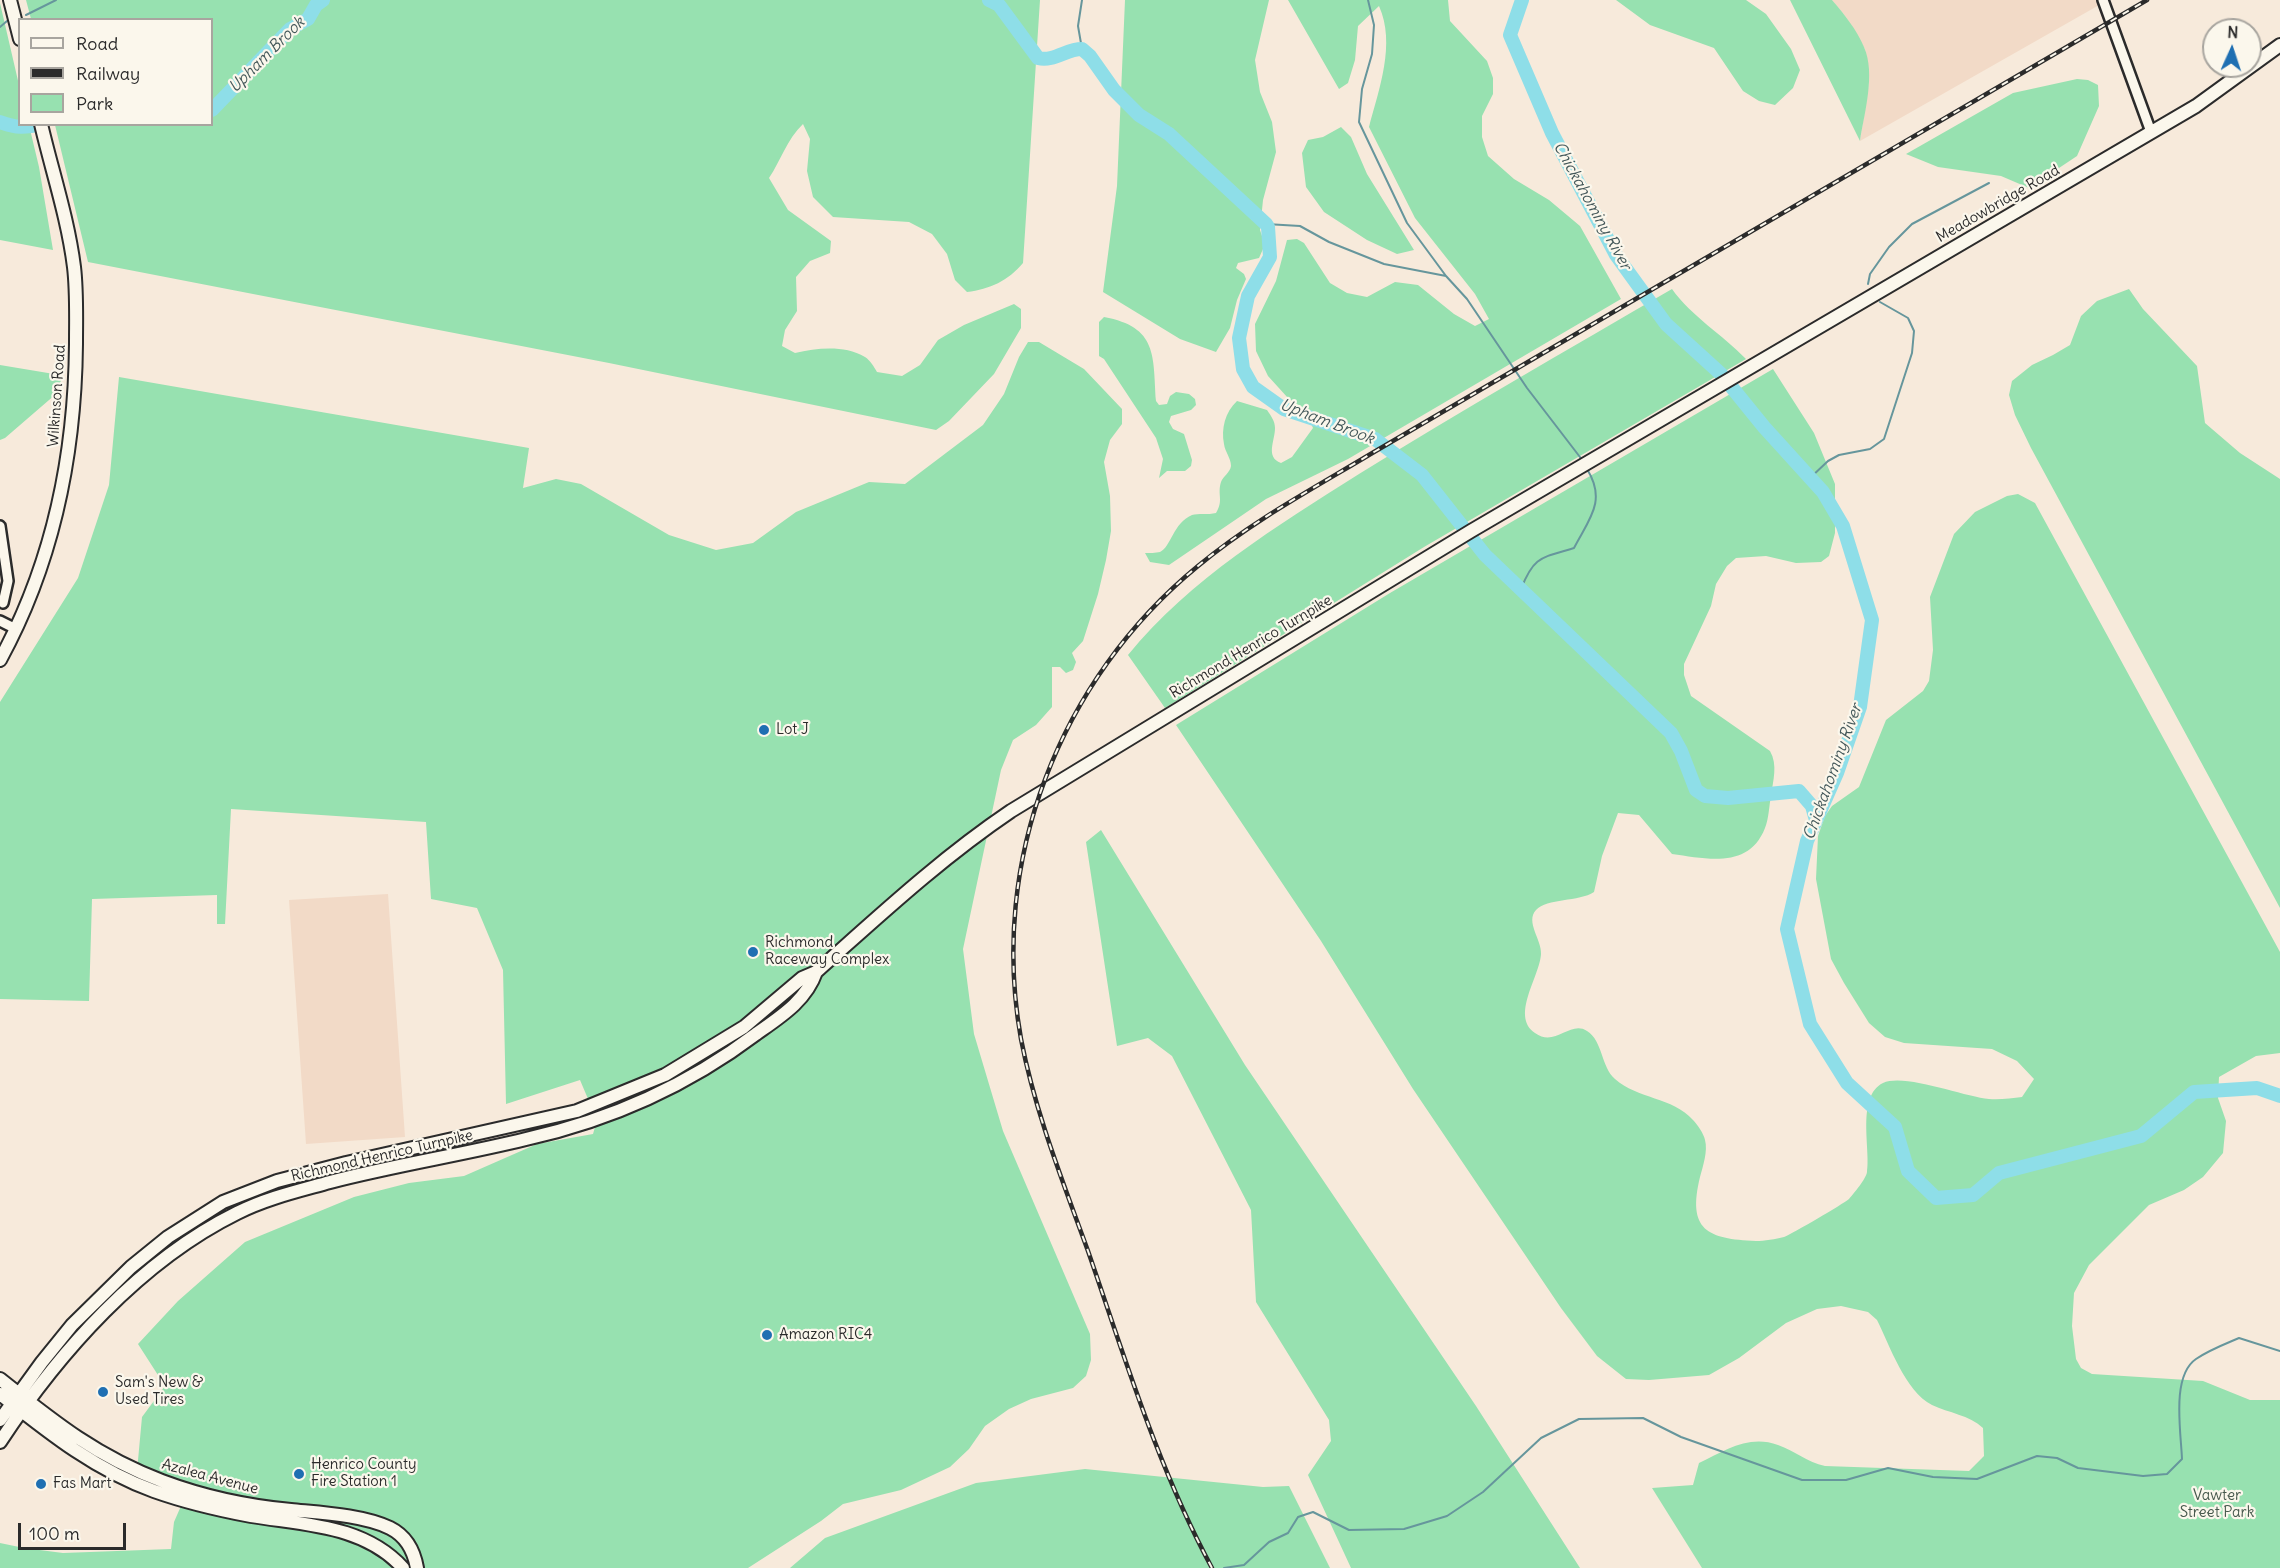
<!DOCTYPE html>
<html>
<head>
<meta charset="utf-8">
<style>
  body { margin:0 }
  #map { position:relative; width:2280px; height:1568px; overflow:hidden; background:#f7eadb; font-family:Delius,sans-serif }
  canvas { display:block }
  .legend { position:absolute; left:18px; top:18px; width:195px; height:108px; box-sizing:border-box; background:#fbf7ec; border:2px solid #a8a59f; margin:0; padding:8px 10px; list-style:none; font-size:18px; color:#2b2b2b }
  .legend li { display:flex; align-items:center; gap:12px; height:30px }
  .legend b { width:30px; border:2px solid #a8a59f }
  .north { position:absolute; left:2202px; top:18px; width:60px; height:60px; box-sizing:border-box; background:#fbf7ec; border:2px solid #a8a59f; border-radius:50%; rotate:3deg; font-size:16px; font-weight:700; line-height:24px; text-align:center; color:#2b2b2b }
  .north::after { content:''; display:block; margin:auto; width:21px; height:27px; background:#1f6fb2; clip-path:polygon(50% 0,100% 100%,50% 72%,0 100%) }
  .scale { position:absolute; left:18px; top:1523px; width:108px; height:27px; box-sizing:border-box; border:3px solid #2b2b2b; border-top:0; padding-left:8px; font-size:18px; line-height:21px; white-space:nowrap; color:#2b2b2b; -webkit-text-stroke:4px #fbf7ec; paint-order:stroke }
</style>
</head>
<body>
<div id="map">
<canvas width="2280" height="1568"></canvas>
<ul class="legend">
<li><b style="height:8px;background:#fbf7ec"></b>Road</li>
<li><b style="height:8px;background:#2b2b2b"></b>Railway</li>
<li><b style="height:16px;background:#97e1b0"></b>Park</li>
</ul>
<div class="north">N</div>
<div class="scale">100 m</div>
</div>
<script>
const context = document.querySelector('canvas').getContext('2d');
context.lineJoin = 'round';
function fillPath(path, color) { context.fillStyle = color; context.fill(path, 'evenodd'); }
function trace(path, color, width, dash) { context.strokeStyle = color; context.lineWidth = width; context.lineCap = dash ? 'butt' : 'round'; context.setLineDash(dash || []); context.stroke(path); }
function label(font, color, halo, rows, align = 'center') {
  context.font = font + ' Delius,sans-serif'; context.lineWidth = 4.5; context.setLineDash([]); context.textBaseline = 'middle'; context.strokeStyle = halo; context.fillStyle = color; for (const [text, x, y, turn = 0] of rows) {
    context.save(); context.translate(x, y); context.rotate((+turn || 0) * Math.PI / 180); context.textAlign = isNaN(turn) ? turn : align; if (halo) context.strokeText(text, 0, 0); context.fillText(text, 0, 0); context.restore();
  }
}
const built = new Path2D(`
  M 1832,0 L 2108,0 L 1860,141 L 1869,84 L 1865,49 L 1846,17 Z
  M 388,894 L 405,1137 L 306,1144 L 289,900 Z`);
const green = new Path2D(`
  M 26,0 L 1040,0 L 1023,263 C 1008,281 990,289 967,292 L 955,280 L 947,254 L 932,234 L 909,222 L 833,217 L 813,197 L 807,171 L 810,139 L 803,124 C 787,139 781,160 769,178 L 788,210 L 831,241 L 830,253 L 810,261 L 796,277 L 797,311 L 785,330 L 782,346 L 795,353 C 818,348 844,345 865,357 C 870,360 874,367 877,372 L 902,376 L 920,365 L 938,340 L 964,325 L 1014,304 L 1021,309 L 1021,328 L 994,374 L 949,421 L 936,430 L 609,363 L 88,262 L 55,125 L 212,124 L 212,20 L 31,19 Z
  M 1125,0 L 1269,0 L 1255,60 L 1260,92 L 1272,122 L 1276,152 L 1263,200 L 1260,230 L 1263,239 L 1263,249 L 1259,258 L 1238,263 L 1236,268 L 1244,274 L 1246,279 L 1237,300 L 1230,328 L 1216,352 L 1180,339 L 1103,292 L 1117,186 Z
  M 1288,0 L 1448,0 L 1450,21 L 1487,61 L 1493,78 L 1493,94 L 1482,116 L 1482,137 L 1488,156 L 1514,179 L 1549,200 L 1580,226 L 1621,299 L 1348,459 L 1266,499 L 1169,565 L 1150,562 L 1145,553 C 1149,553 1156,553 1160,552 C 1171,547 1173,523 1192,515 C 1198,513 1208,515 1216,513 C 1224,500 1217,495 1221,482 C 1223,476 1230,473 1231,466 C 1231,458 1225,452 1224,444 C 1221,429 1225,412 1237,401 L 1267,410 C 1271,416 1275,421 1275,428 C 1275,441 1265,457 1281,463 L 1292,457 L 1313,428 L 1306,412 L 1288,398 L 1268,376 L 1256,351 L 1255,324 L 1276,281 L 1287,240 L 1297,239 L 1304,243 L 1330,283 L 1347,293 L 1367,297 L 1395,282 L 1418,285 L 1454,314 L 1475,326 L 1489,319 L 1475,294 L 1415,218 L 1369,127 C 1379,89 1396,44 1379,6 L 1358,26 L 1355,60 L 1348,83 L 1339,89 Z
  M 1616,0 L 1746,0 L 1766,14 L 1791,49 L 1800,70 L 1793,88 L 1775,105 L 1759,101 L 1743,91 L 1714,48 L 1650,25 Z
  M 1790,0 L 1832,0 C 1844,14 1857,30 1864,47 C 1876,74 1864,114 1860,141 Z
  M 0,3 L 19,85 L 20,124 L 29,125 L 39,167 L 53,250 L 0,240 Z
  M 2077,79 L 2088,80 L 2098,85 L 2099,106 L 2077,156 L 2029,188 L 2001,176 L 1938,167 L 1906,154 L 2013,93 Z
  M 1341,127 L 1351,137 L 1367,174 L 1414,250 L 1397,254 L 1367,240 L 1324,212 L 1306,187 L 1302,153 L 1308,140 L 1323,137 Z
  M 1672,289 C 1692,317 1722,334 1746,359 L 1424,547 L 1165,708 L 1128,655 C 1190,579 1277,526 1359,474 C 1462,410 1567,350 1672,289 Z
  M 2129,289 L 2143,309 L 2197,366 L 2205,423 L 2240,453 L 2280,479 L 2280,908 L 2031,448 L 2015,415 L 2009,395 L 2012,381 L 2032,365 L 2053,355 L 2070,345 L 2081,316 L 2097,301 Z
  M 1104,317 C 1158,327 1153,356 1156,401 L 1159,405 L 1167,404 L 1170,396 L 1176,392 L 1189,394 L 1195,399 L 1196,405 L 1191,410 L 1171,416 L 1169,422 L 1173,429 L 1184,434 L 1192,460 L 1191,466 L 1185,471 L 1167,471 L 1159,478 L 1163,459 L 1156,438 L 1104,359 L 1099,356 L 1099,322 Z
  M 1028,342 L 1039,342 L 1084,369 L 1122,409 L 1122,424 L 1110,440 L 1104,462 L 1110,496 L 1111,531 L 1106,560 L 1098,594 L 1083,641 L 1072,653 L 1076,662 L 1073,670 L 1066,673 L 1060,667 L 1052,667 L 1052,707 L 1036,725 L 1013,740 L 1001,770 L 963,949 L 974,1034 L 1003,1131 L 1090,1334 L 1091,1360 L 1086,1376 L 1073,1388 L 1031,1399 L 1009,1409 L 985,1426 L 969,1449 L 950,1467 L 901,1490 L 843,1504 L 821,1521 L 748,1568 L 0,1568 L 0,1543 L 24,1548 L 63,1553 L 171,1549 L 174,1522 L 188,1490 L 137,1471 L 142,1417 L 165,1386 L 138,1344 L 178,1301 L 245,1242 L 354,1197 L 409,1183 L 464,1176 L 537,1144 L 593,1134 L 597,1120 L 580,1080 L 506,1104 L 503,970 L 477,908 L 431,899 L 426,822 L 231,809 L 225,924 L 217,924 L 217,895 L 92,899 L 89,1001 L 0,999 L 0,702 L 78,578 L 109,485 L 119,377 L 529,448 L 523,488 L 556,479 L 581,484 L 669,535 L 716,550 L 753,543 L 796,512 L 869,482 L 905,484 L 983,425 L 1004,394 L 1019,357 Z
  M 0,365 L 60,375 L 61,384 L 56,394 L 5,438 L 0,440 Z
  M 1773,369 L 1814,433 L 1835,484 L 1835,533 L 1829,556 L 1821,562 L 1796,563 L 1766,556 L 1736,558 L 1727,566 L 1716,584 L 1711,606 L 1684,664 L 1684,675 L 1691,696 L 1770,751 C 1778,765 1773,780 1771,796 C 1769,806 1769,818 1765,828 C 1749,869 1708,859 1672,854 L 1639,815 L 1618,813 L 1602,856 L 1594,892 C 1579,902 1547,898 1536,910 C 1525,922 1542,940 1541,954 C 1540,976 1510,1016 1535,1033 C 1555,1048 1570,1020 1587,1031 C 1603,1041 1601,1067 1615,1079 C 1637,1099 1673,1097 1693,1120 C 1697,1124 1704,1134 1705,1140 C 1708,1151 1703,1166 1700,1177 C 1687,1230 1707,1239 1756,1241 C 1764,1241 1776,1239 1784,1237 C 1792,1234 1843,1204 1849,1199 C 1854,1193 1866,1179 1867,1172 C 1871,1150 1856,1096 1883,1083 C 1905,1073 1964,1097 1989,1099 C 2000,1100 2012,1098 2022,1097 L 2034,1079 L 2017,1061 L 1992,1049 L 1904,1043 L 1885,1037 L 1869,1023 L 1844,983 L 1831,959 L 1816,879 L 1818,836 L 1825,816 L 1832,806 L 1859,787 L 1886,720 L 1923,691 L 1929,681 L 1933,650 L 1930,597 L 1954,534 L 1975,512 L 2007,496 L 2018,494 L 2035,503 L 2280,952 L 2280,1053 L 2256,1056 L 2219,1077 L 2218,1098 L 2226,1121 L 2223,1153 L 2203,1177 L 2184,1190 L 2149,1205 L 2089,1265 L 2074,1293 L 2072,1326 L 2076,1359 L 2081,1368 L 2092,1374 L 2203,1381 L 2250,1400 L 2280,1400 L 2280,1568 L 1702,1568 L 1652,1488 L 1693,1485 L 1699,1463 C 1724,1451 1749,1434 1778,1445 C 1795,1451 1807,1462 1825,1466 L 1969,1471 L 1984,1456 L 1983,1428 C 1969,1415 1949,1413 1932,1405 C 1905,1391 1890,1346 1877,1320 L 1868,1312 L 1841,1306 L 1817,1309 L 1786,1323 L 1739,1358 L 1709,1375 L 1649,1380 L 1626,1379 L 1597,1356 L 1561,1308 L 1413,1089 L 1321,941 L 1176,725 L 1390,593 Z
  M 1101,830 L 1245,1065 L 1476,1406 L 1580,1568 L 1351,1568 L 1308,1475 L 1331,1441 L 1329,1420 L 1256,1302 L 1251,1210 L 1172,1056 L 1148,1038 L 1117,1046 L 1086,842 Z
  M 1085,1469 L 1263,1487 L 1289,1486 L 1330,1568 L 790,1568 L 825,1538 L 976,1483 Z`);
const stream = new Path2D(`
  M 1082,0 L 1078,26 L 1082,49
  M 1368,0 L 1374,25 L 1372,54 L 1362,89 L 1359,122 L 1407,223 L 1446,276
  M 26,15 L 56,0
  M 0,27 L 7,21
  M 1266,224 L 1300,226 L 1329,242 L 1384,264 L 1446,276 L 1467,299 L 1527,388 L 1583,461
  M 1868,284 L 1870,274 L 1889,247 L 1912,224 L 1989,183
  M 1810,478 L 1828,461 L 1839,455 L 1870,449 L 1884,439 L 1912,353 L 1914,331 L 1908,318 L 1880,302
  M 1521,589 C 1534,556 1541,558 1574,548 C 1589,519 1607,501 1587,469
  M 1224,1568 L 1244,1565 L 1269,1542 L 1288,1533 L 1298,1517 L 1313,1512 L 1349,1530 L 1404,1529 L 1447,1516 L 1483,1492 L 1541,1438 L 1579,1419 L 1643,1418 L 1681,1437 L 1802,1480 L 1846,1480 L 1888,1468 L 1933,1477 L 1977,1479 L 2037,1456 L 2057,1458 L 2078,1468 L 2143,1476 L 2167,1474 L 2182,1459 C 2181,1432 2171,1376 2196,1359 C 2209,1350 2225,1344 2239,1338 L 2280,1351`);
const river = new Path2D(`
  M 989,0 L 999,5 L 1038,58 C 1054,62 1066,49 1082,49 L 1090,56 L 1114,90 L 1139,115 L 1169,134 L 1266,224 L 1268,227 L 1270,257 L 1248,296 L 1239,338 L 1243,369 L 1253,387 L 1284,409 L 1375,439 L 1422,475 L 1485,555 L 1671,733 L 1681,751 L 1696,790 L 1705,796 L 1728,798 L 1799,791 L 1812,806 L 1816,820
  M 1522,0 L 1510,35 L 1552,133 L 1616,255 L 1666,324 L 1721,374 L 1764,427 L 1823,492 L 1843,526 L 1872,620 L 1860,707 L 1837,773 L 1807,841 L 1787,929 L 1810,1024 L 1847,1083 L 1895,1127 L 1908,1171 L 1936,1198 L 1973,1195 L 1999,1173 L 2141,1136 L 2194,1092 L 2257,1088 L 2280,1096
  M 212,110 L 290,29 L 308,19 L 316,5 L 323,0
  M 0,122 C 16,128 25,128 42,124`);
const street = new Path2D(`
  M 2103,0 L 2151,132
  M 0,526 L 8,581 L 3,603
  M 0,621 L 16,629`);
const secondary = new Path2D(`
  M 10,0 L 20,39
  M 0,660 C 53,563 75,454 76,344 C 76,318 77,292 74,267 C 68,219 52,171 41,124
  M 0,1379 C 54,1422 96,1456 162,1481 C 202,1496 248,1506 291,1510 C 321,1513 363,1515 390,1528 C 406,1536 414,1551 417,1568
  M 0,1394 C 48,1432 95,1470 154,1491 C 185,1502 219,1510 251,1516 C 305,1525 364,1525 403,1568
  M 0,1420 L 42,1362 L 72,1325 L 131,1267 L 168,1237 L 223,1202 L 277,1181 L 346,1163 L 577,1111 L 665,1075 L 744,1027 L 802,978 L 816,972 C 879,916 940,859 1011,811 L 1471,531 L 2196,106 L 2280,45
  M 0,1442 C 59,1352 140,1261 237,1213 C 267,1198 298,1191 330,1182 C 395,1165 461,1155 526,1139 C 611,1120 687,1086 756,1034 C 780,1017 806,1001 816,972`);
const rail = new Path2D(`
  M 1212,1568 C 1158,1468 1125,1358 1088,1251 C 1063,1182 1035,1112 1021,1039 C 989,861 1059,680 1198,566 C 1252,521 1314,488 1374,452 L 2147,0`);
const markers = [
  [764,730,6,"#1f6fb2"],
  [753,952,6,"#1f6fb2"],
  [767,1335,6,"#1f6fb2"],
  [103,1392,6,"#1f6fb2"],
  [299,1474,6,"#1f6fb2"],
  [41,1484,6,"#1f6fb2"]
];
const streetNames = [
  ["Meadowbridge Road",1998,204,-30],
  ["Wilkinson Road",57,396,-86],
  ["Richmond Henrico Turnpike",1251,647,-31],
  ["Richmond Henrico Turnpike",382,1156,-13],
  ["Azalea Avenue",210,1477,15]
];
const poiNames = [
  ["Lot J",776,730],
  ["Richmond",765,943],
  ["Raceway Complex",765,960],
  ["Amazon RIC4",779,1335],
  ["Sam's New &",115,1383],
  ["Used Tires",115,1400],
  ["Henrico County",311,1465],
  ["Fire Station 1",311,1482],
  ["Fas Mart",53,1484]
];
const parkNames = [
  ["Vawter",2217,1496],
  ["Street Park",2217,1513]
];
const waterNames = [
  ["Upham Brook",267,55,-45],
  ["Chickahominy River",1592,206,61],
  ["Upham Brook",1327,422,21],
  ["Chickahominy River",1833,772,-70]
];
fillPath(built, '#f2dac7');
fillPath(green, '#97e1b0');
trace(stream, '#66969c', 2);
trace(river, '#8edee8', 14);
trace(street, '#2b2b2b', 14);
trace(secondary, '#2b2b2b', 16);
trace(street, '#fbf7ec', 9);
trace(secondary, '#fbf7ec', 12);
trace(rail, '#2b2b2b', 4.5);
trace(rail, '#fbf7ec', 2, [7]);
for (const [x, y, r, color] of markers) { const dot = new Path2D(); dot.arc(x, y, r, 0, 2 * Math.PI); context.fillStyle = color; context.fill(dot); trace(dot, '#fbf7ec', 2); }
label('15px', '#2b2b2b', '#fbf7ec', streetNames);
label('15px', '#2b2b2b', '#fbf7ec', poiNames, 'left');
label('15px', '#46584c', '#fbf7ec', parkNames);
label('italic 16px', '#44585a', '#fbf7ec', waterNames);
</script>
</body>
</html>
